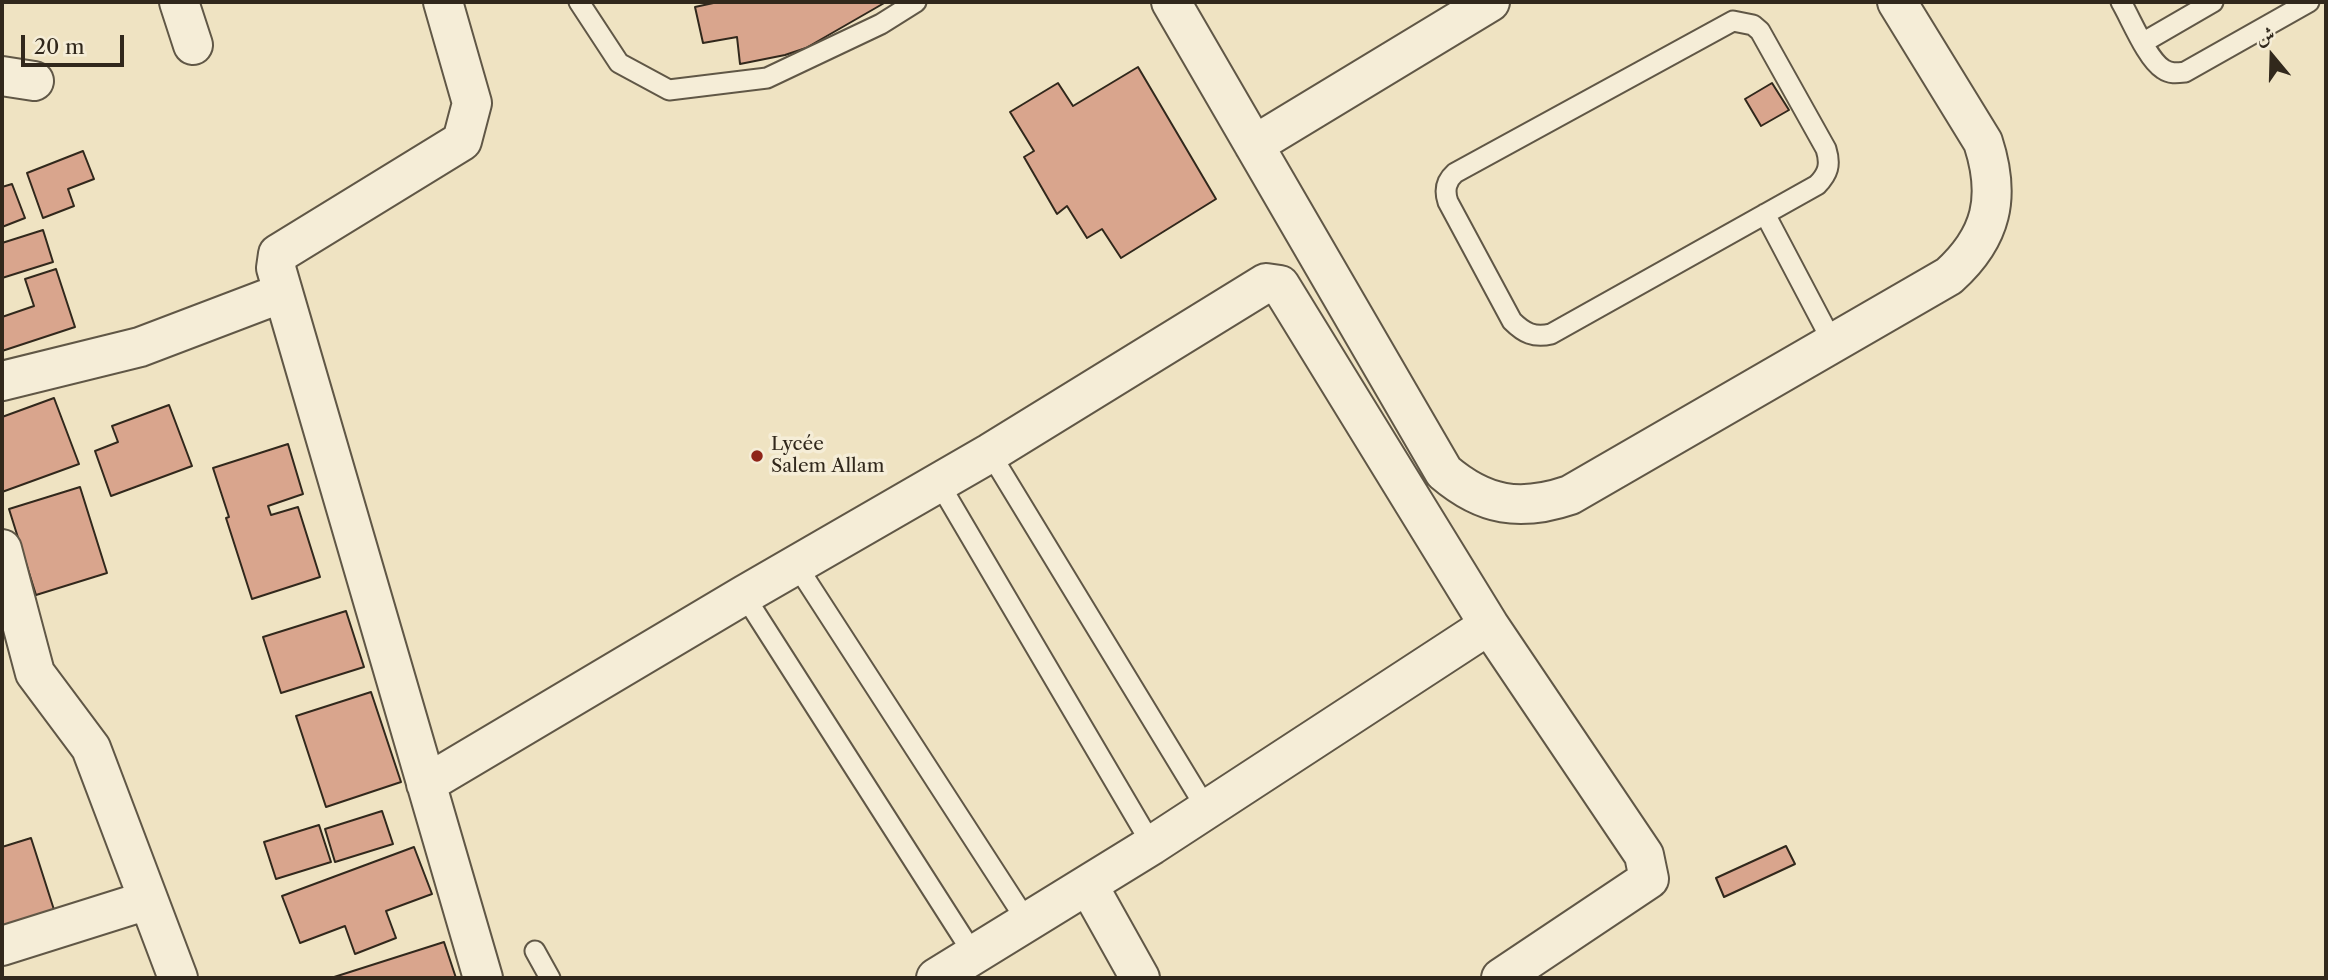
<!DOCTYPE html>
<html>
<head>
<meta charset="utf-8">
<style>
  body { margin:0 }
  #map { position:relative; width:2328px; height:980px; overflow:hidden; background:#efe3c2; font-family:"Libre Caslon Text",Amiri,serif }
  canvas { display:block }
  .frame { position:absolute; inset:0; border:4px solid #31281c; pointer-events:none }
  .north { position:absolute; left:2237px; top:21px; width:70px; height:70px; -webkit-text-stroke:5px #f5edd7; paint-order:stroke; rotate:341deg; font-size:19px; font-weight:700; line-height:28px; text-align:center; color:#31281c }
  .north::after { content:''; display:block; margin:auto; width:24px; height:32px; background:#31281c; clip-path:polygon(50% 0,100% 100%,50% 72%,0 100%) }
  .scale { position:absolute; left:21px; top:35px; width:103px; height:32px; box-sizing:border-box; border:4px solid #31281c; border-top:0; padding-left:9px; font-size:21px; line-height:24px; white-space:nowrap; color:#31281c; -webkit-text-stroke:5px #f5edd7; paint-order:stroke }
</style>
</head>
<body>
<div id="map">
<canvas width="2328" height="980"></canvas>
<div class="frame"></div>
<div class="north">ش</div>
<div class="scale">20 m</div>
</div>
<script>
const context = document.querySelector('canvas').getContext('2d');
context.lineJoin = 'round';
function fillPath(path, color) { context.fillStyle = color; context.fill(path, 'evenodd'); }
function trace(path, color, width, dash) { context.strokeStyle = color; context.lineWidth = width; context.lineCap = dash ? 'butt' : 'round'; context.setLineDash(dash || []); context.stroke(path); }
function label(font, color, halo, rows, align = 'center') {
  context.font = font + ' "Libre Caslon Text",serif'; context.lineWidth = 7; context.setLineDash([]); context.textBaseline = 'middle'; context.strokeStyle = halo; context.fillStyle = color; for (const [text, x, y, turn = 0] of rows) {
    context.save(); context.translate(x, y); context.rotate((+turn || 0) * Math.PI / 180); context.textAlign = isNaN(turn) ? turn : align; if (halo) context.strokeText(text, 0, 0); context.fillText(text, 0, 0); context.restore();
  }
}
const building = new Path2D(`
  M 718,2 L 886,2 L 806,48 L 785,55 L 740,64 L 737,37 L 703,43 L 695,7 Z
  M 1138,67 L 1216,199 L 1121,258 L 1102,229 L 1087,238 L 1067,206 L 1057,214 L 1024,157 L 1034,151 L 1010,112 L 1058,83 L 1073,106 Z
  M 1772,83 L 1789,110 L 1761,126 L 1745,99 Z
  M 83,151 L 94,179 L 68,189 L 74,206 L 43,218 L 27,173 Z
  M 12,184 L 25,218 L 2,227 L 2,187 Z
  M 43,230 L 53,262 L 2,278 L 2,243 Z
  M 56,269 L 75,327 L 2,351 L 2,317 L 34,306 L 25,279 Z
  M 54,398 L 79,464 L 2,492 L 2,417 Z
  M 169,405 L 192,466 L 111,496 L 95,451 L 118,442 L 112,426 Z
  M 288,444 L 303,494 L 268,506 L 271,515 L 298,507 L 320,577 L 252,599 L 226,518 L 229,517 L 213,468 Z
  M 80,487 L 107,573 L 36,595 L 9,509 Z
  M 346,611 L 364,667 L 281,693 L 263,637 Z
  M 371,692 L 401,782 L 326,807 L 296,716 Z
  M 382,811 L 393,844 L 335,862 L 325,829 Z
  M 319,825 L 331,862 L 276,879 L 264,842 Z
  M 31,838 L 56,916 L 2,936 L 2,847 Z
  M 1786,846 L 1795,864 L 1724,897 L 1716,878 Z
  M 414,847 L 432,894 L 386,911 L 396,938 L 355,954 L 345,926 L 300,943 L 282,896 Z
  M 444,942 L 456,978 L 331,978 Z`);
const service = new Path2D(`
  M 579,2 L 619,63 L 669,90 L 767,78 L 881,24 L 916,2
  M 2121,2 C 2131,19 2147,59 2163,69 C 2170,74 2177,73 2185,72 L 2309,2
  M 1733,21 L 1753,25 L 1760,31 L 1826,149 C 1831,165 1828,174 1817,185 L 1551,334 C 1534,338 1524,333 1512,321 L 1448,202 C 1444,190 1446,181 1455,173 Z
  M 2144,42 L 2213,2
  M 1765,214 L 1833,343
  M 990,453 L 1206,808
  M 939,483 L 1152,845
  M 797,566 L 1028,923
  M 744,595 L 974,955
  M 535,951 L 550,978`);
const minor = new Path2D(`
  M 179,2 L 193,45
  M 443,2 L 472,103 L 462,141 L 278,254 L 276,268 L 483,978
  M 1171,2 L 1444,472 C 1484,506 1520,512 1570,495 L 1949,276 C 1992,237 2001,197 1983,142 L 1897,2
  M 2,76 L 34,81
  M 1254,145 L 1490,2
  M 2,381 L 140,347 L 282,293
  M 2,549 L 35,673 L 91,748 L 178,978
  M 426,784 L 744,595 L 990,453 L 1266,283 L 1280,285 L 1489,625
  M 1088,885 L 1140,978
  M 2,946 L 148,900
  M 936,978 L 1152,845 L 1489,625 L 1644,855 L 1649,879 L 1501,978`);
const markers = [
  [757,456,7,"#8f2418"]
];
const poiNames = [
  ["Lycée",771,445],
  ["Salem Allam",771,467]
];
fillPath(building, '#d9a58d');
trace(building, '#31281c', 2);
trace(service, '#605746', 23);
trace(minor, '#605746', 42);
trace(service, '#f5edd7', 19);
trace(minor, '#f5edd7', 38);
for (const [x, y, r, color] of markers) { const dot = new Path2D(); dot.arc(x, y, r, 0, 2 * Math.PI); context.fillStyle = color; context.fill(dot); trace(dot, '#f5edd7', 2.5); }
label('19px', '#31281c', '#f5edd7', poiNames, 'left');
</script>
</body>
</html>
